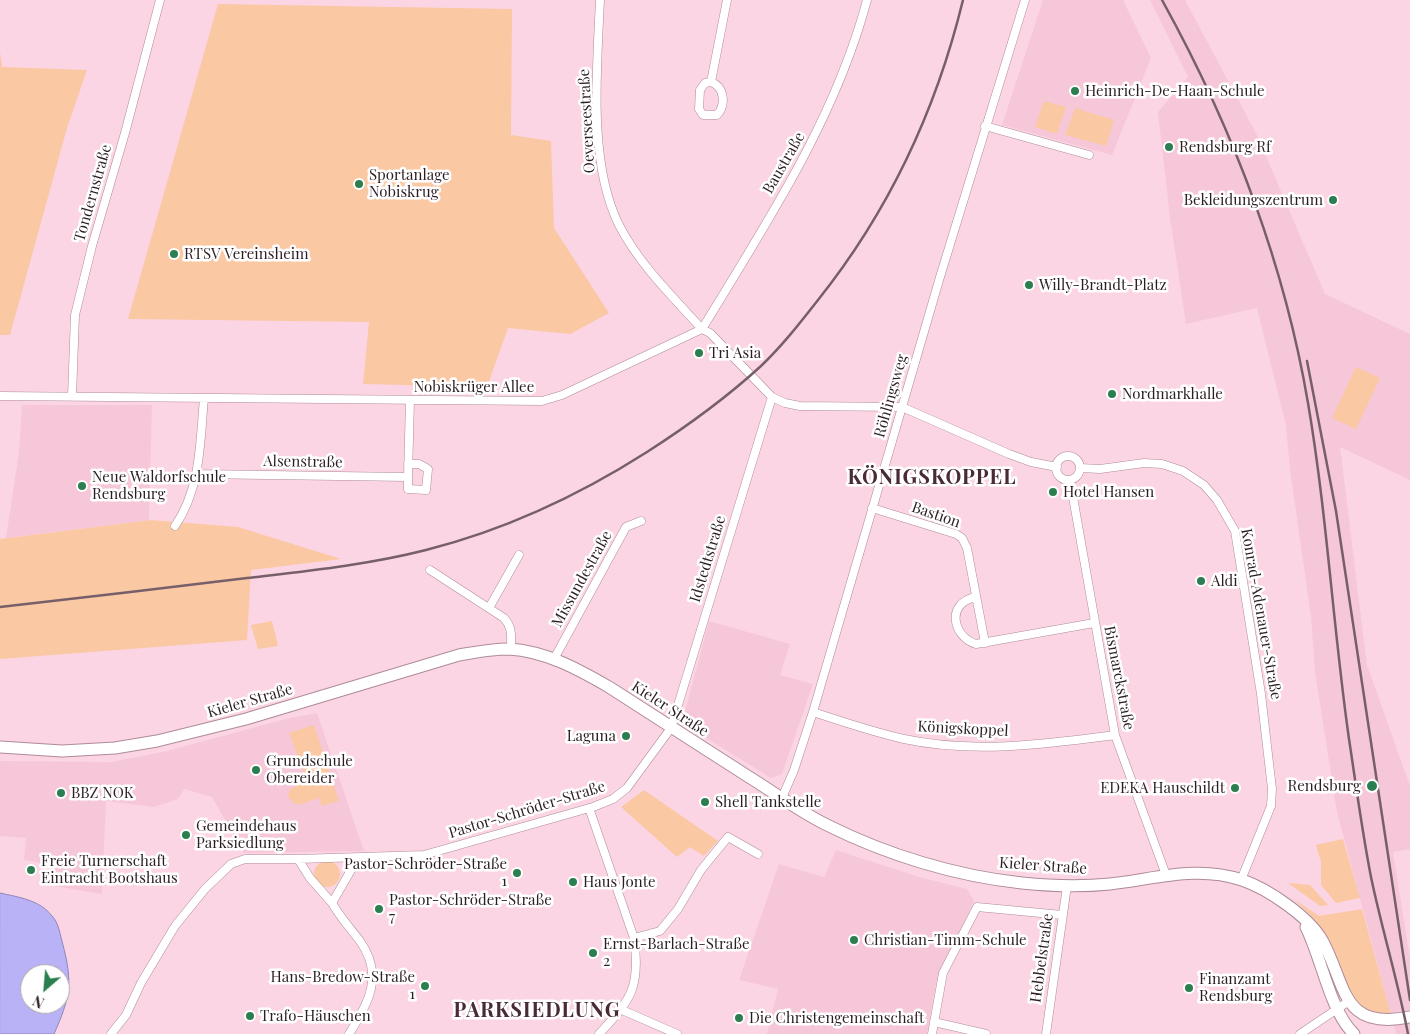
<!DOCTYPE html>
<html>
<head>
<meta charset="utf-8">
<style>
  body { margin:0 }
  #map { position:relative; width:1410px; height:1034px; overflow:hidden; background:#fcd5e4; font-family:"Playfair Display",serif }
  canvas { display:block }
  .north { position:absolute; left:20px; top:964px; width:50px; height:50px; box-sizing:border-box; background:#fff; border:1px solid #aaa5a7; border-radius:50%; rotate:207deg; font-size:14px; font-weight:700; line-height:20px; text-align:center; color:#2b1d23 }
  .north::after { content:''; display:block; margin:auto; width:18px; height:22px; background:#2b7e4f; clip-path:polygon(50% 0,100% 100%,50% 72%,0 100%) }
</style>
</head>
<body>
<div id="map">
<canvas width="1410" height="1034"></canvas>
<div class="north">N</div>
</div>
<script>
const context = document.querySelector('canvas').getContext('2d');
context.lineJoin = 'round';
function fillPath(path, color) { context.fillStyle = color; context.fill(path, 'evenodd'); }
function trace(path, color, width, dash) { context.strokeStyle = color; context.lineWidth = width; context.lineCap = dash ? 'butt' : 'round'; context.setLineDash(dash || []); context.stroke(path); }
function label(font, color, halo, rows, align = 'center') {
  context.font = font + ' "Playfair Display",serif'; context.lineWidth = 5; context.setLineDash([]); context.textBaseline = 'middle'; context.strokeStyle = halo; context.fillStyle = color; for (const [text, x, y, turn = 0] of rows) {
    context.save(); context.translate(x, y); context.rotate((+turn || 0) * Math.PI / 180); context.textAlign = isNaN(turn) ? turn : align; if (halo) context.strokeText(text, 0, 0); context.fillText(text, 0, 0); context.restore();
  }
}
const built = new Path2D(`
  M 1043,0 L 1123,0 L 1151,58 L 1112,155 L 1002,125 Z
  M 1150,0 L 1185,0 L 1257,135 L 1325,294 L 1410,334 L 1410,480 L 1340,447 L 1367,665 L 1410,786 L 1410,849 L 1393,852 L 1410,959 L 1410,1034 L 1396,1034 L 1337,812 L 1315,672 L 1311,616 L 1290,470 L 1286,425 L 1257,308 L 1186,324 L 1170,218 L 1158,112 L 1188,77 Z
  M 22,405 L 152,405 L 149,520 L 6,538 L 19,452 Z
  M 709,621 L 790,644 L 780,675 L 813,684 L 782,774 L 771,778 L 682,723 Z
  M 317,713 L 364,851 L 244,853 L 212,797 L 184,789 L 178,799 L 154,807 L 106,801 L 102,894 L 54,886 L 55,865 L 24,860 L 26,838 L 0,836 L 0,761 L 111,762 L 167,751 L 289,718 Z
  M 836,850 L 919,877 L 967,889 L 974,901 L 936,983 L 927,1034 L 767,1034 L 778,989 L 739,980 L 779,864 L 824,877 Z`);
const green = new Path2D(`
  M 218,4 L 512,9 L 511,135 L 551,141 L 554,228 L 609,313 L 570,334 L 508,328 L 487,387 L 363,384 L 369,322 L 128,319 Z
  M 0,52 L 2,67 L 87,70 L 67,128 L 10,335 L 0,335 Z
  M 1044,101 L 1066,107 L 1057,134 L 1035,127 Z
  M 1075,108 L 1114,120 L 1106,146 L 1065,135 Z
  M 1356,367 L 1380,378 L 1356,429 L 1332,418 Z
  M 150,520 L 238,527 L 341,559 L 251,570 L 247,640 L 0,659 L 0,539 Z
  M 272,621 L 278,646 L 258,649 L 251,625 Z
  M 314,725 L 339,801 L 322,806 L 319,798 L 298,805 L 292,802 L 288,796 L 290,789 L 303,783 L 305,775 L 289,733 Z
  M 644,790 L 718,841 L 704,856 L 690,847 L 677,857 L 621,807 Z
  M 1343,839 L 1360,898 L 1336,903 L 1321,885 L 1321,862 L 1316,845 Z
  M314 874a13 13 0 1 1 26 0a13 13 0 1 1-26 0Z
  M 1288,883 L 1310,885 L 1328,905 L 1320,906 Z
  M 1294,899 L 1319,916 L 1362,909 L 1391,1015 C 1385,1016 1381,1015 1376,1013 C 1344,1004 1341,967 1329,941 C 1321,924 1307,912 1294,899 Z`);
const water = new Path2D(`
  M 0,893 C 18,897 40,900 52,916 C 59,923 60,935 63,945 C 73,983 70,998 54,1034 L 0,1034 ZM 30,974 L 60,974 L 60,1004 L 30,1004 Z`);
const minor = new Path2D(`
  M 600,0 C 597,68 588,163 619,225 C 639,264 672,296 702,329 L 710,333 L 772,397 L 785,403 L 800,406 L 902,407 L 1009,454 L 1031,462 L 1057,467
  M 711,82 C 725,87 726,105 717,115 L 703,115 L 699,109 L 700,90 L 705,83 Z
  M 711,82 L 727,0
  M 985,126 L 1089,155
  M 702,329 C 766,224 835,120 867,0
  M 0,396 L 542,401 L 562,395 L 702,329
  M 72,396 L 75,315 L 92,246 L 125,133 L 160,0
  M1056 468a12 12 0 1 1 24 0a12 12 0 1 1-24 0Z
  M 1080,468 L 1100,469 L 1144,463 L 1162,464 L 1183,471 L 1204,485 L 1217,500 L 1235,531 L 1261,694 L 1272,789 L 1271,806 L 1241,880
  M 197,474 L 408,477 L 410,400
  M 408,477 L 408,489 L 426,490 L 428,469 L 419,464 L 408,464
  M 1070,480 L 1115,735 L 1166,875
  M 872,508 L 956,534 L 962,538 L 967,548 L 985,643
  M 175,526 C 201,488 200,442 204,398
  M 430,570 L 504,618 C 513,628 511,637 511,649
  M 976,597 C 945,603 953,637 976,644 L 1094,623
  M 489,608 L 519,555
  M 554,659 L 626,527 L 641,521
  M 813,712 C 843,722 873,732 904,739 C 974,754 1045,744 1115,735
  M 782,798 L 794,770 L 813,712 L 940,277 L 1025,0
  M 589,808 L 634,938 C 641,987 631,1000 599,1034
  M 298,859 L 310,878 L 332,903 L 358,858
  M 332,903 C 340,917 350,928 360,941 C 384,975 369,1003 349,1034
  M 634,938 L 660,931 L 678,909 L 701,870 L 728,837 L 758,854
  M 622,1010 L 677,1034
  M 934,1022 L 986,1034
  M 111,1034 L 126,1015 L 141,983 L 175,926 L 205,889 L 231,864 L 245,859 L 298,859 L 424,855 L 593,807 L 613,799 L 627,788 L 671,728 L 772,397
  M 932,1034 L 943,973 L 977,907 L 1062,915
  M 1046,1034 L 1067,886
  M 1300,1034 L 1349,1001`);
const secondary = new Path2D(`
  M 0,747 L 62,751 L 115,748 L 157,741 L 246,719 L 459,655 C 476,652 492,649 509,649 C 545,651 578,669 609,687 C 655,717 702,747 749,777 C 775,793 800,812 827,825 C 887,855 956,876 1022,883 C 1051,886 1081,887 1110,884 C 1156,879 1196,865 1242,880 C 1268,889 1308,916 1322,940 C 1347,985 1340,1031 1410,1017
  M 1306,927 C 1322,959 1330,1011 1354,1034`);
const rail = new Path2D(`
  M 1162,0 C 1231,125 1284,262 1308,403 C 1327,514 1333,627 1349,739 C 1356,785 1362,831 1371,877 C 1382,930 1398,981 1408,1034
  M 1307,361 L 1336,511 L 1410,1000
  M 0,607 C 82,598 165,588 247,578 C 307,571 367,565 426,550 C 505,530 578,496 647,452 C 686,427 726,398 761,366 C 782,346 800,323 818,300 C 889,211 936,111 963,0`);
const markers = [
  [1075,91,5,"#2b7e4f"],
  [1169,147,5,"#2b7e4f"],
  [359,184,5,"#2b7e4f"],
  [1333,200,5,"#2b7e4f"],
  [174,254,5,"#2b7e4f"],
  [1029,285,5,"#2b7e4f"],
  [699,353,5,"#2b7e4f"],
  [1112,394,5,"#2b7e4f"],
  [82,486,5,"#2b7e4f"],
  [1053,492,5,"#2b7e4f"],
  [1201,581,5,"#2b7e4f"],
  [626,736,5,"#2b7e4f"],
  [256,770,5,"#2b7e4f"],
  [1372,786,6,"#2b7e4f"],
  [1235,788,5,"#2b7e4f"],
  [61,793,5,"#2b7e4f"],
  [705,802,5,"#2b7e4f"],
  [186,835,5,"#2b7e4f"],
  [31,870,5,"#2b7e4f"],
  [517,873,5,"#2b7e4f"],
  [573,882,5,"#2b7e4f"],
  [379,909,5,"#2b7e4f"],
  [854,940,5,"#2b7e4f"],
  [593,953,5,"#2b7e4f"],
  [425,986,5,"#2b7e4f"],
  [1189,988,5,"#2b7e4f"],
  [250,1016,5,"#2b7e4f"],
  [739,1018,5,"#2b7e4f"]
];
const poiNames = [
  ["Heinrich-De-Haan-Schule",1085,91],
  ["Rendsburg Rf",1179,147],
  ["Sportanlage",369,175],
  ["Nobiskrug",369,192],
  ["Bekleidungszentrum",1323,200,"right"],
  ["RTSV Vereinsheim",184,254],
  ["Willy-Brandt-Platz",1039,285],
  ["Tri Asia",709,353],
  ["Nordmarkhalle",1122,394],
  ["Neue Waldorfschule",92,477],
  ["Rendsburg",92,494],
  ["Hotel Hansen",1063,492],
  ["Aldi",1211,581],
  ["Laguna",616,736,"right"],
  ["Grundschule",266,761],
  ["Obereider",266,778],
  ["Rendsburg",1361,786,"right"],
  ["EDEKA Hauschildt",1225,788,"right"],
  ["BBZ NOK",71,793],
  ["Shell Tankstelle",715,802],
  ["Gemeindehaus",196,826],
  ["Parksiedlung",196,843],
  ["Freie Turnerschaft",41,861],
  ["Eintracht Bootshaus",41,878],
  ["Pastor-Schröder-Straße",507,864,"right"],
  ["1",507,881,"right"],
  ["Haus Jonte",583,882],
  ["Pastor-Schröder-Straße",389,900],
  ["7",389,917],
  ["Christian-Timm-Schule",864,940],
  ["Ernst-Barlach-Straße",603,944],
  ["2",603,961],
  ["Hans-Bredow-Straße",415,977,"right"],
  ["1",415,994,"right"],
  ["Finanzamt",1199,979],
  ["Rendsburg",1199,996],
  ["Trafo-Häuschen",260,1016],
  ["Die Christengemeinschaft",749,1018]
];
const streetNames = [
  ["Oeverseestraße",587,121,-93],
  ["Baustraße",784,163,-60],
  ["Tondernstraße",93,193,-74],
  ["Nobiskrüger Allee",474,387],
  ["Röhlingsweg",891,396,-74],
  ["Alsenstraße",303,462,1],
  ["Bastion",936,515,19],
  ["Idstedtstraße",708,559,-73],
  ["Missundestraße",582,579,-61],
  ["Konrad-Adenauer-Straße",1261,614,80],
  ["Bismarckstraße",1119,678,79],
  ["Kieler Straße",250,701,-16],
  ["Kieler Straße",670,709,33],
  ["Königskoppel",963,729,3],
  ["Pastor-Schröder-Straße",527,810,-17],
  ["Kieler Straße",1043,866,4],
  ["Hebbelstraße",1042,958,-82]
];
const districtNames = [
  ["KÖNIGSKOPPEL",932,478],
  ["PARKSIEDLUNG",537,1011]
];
fillPath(built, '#f6c7d9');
fillPath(green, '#fac8a3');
fillPath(water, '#b9b2f7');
trace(water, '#8e85b7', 1);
trace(minor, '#ae8b98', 9);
trace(secondary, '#ae8b98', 13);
trace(minor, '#fff', 8);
trace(secondary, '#fff', 11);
trace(rail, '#775f69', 2.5);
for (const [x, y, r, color] of markers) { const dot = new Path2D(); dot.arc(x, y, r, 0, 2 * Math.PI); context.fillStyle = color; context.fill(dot); trace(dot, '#fff', 2); }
label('15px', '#2b1d23', '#fff', poiNames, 'left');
label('15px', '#2b1d23', '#fff', streetNames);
context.letterSpacing = '1px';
label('bold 20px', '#482b37', '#fff', districtNames);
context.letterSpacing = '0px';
</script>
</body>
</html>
